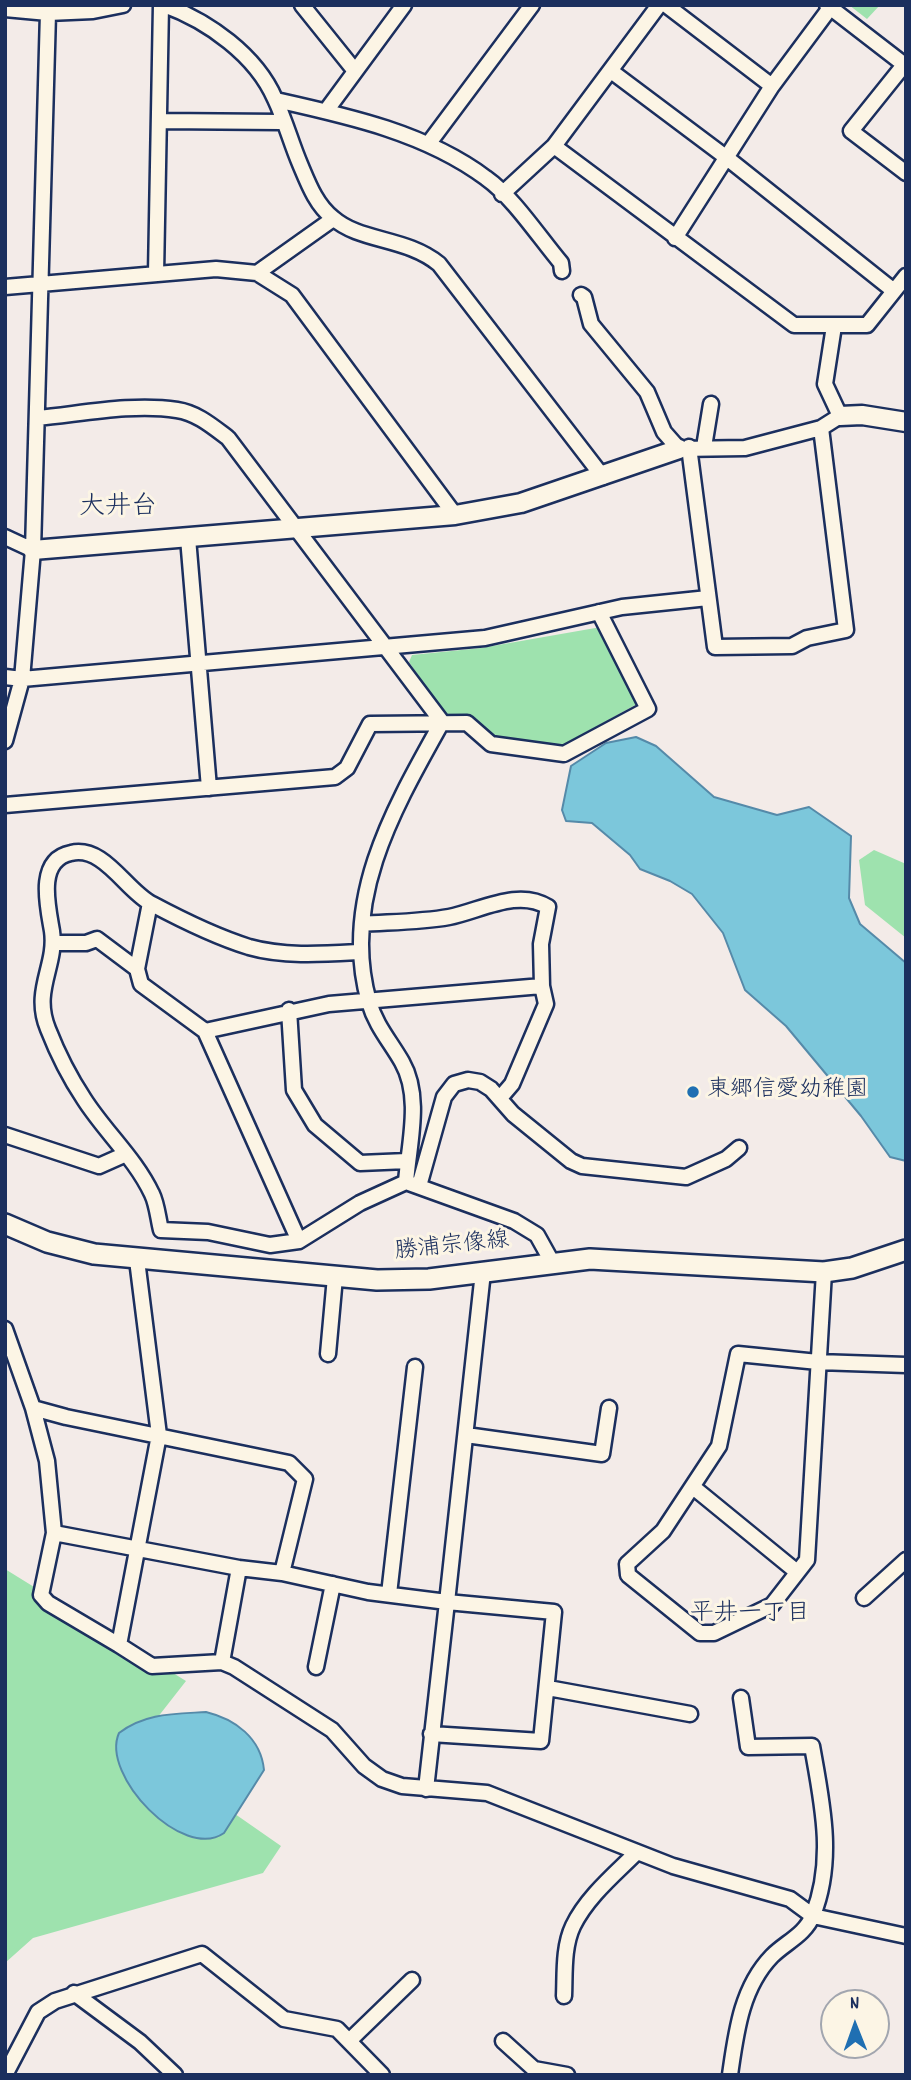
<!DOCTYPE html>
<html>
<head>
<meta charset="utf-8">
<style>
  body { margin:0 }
  #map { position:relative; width:911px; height:2080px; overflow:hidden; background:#f3ebe8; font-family:Dekko,sans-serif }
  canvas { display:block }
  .frame { position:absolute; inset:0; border:7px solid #1b2f5e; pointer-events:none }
  .north { position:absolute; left:820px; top:1989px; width:70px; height:70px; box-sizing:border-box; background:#fcf5e5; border:2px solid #a2a6af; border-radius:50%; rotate:359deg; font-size:19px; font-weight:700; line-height:28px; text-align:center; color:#1b2f5e }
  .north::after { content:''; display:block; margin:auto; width:24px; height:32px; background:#1f6fb2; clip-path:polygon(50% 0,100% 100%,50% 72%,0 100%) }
</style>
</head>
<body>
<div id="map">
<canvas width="911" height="2080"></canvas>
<div class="frame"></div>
<div class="north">N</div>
</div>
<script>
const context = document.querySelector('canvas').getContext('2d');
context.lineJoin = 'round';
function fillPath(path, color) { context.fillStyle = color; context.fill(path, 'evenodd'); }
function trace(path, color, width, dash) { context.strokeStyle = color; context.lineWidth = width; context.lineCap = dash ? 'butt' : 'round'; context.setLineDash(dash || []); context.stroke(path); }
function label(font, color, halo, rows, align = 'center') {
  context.font = font + ' Dekko,"Klee One",sans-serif'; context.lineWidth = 6; context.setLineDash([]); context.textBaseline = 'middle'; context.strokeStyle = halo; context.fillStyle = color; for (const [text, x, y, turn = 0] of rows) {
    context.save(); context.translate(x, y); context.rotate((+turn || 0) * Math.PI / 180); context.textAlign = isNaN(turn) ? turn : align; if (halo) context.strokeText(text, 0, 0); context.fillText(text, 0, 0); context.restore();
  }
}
const green = new Path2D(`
  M 849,5 L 880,5 L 867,19 Z
  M 601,627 L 637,704 L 563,745 L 495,737 L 444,713 L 409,662 L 412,655 L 481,648 Z
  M 874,850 L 906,864 L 906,938 L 865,905 L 859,860 Z
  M 5,1569 L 186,1681 L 136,1745 L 281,1846 L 263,1873 L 33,1938 L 5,1963 Z`);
const water = new Path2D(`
  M 636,737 L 656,746 L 714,797 L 777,815 L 809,807 L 851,836 L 849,898 L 860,924 L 906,963 L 906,1161 L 890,1157 L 861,1116 L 786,1026 L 745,990 L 723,933 L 692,894 L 670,881 L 640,869 L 630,855 L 592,823 L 566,821 L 562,810 L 571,766 L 606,743 Z
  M 206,1712 C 235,1719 261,1738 264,1770 L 224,1833 C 183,1862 100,1775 119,1733 C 145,1713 174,1714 206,1712 Z`);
const minor = new Path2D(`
  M 164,5 C 208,21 256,55 275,99 C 285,120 291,143 300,164 C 308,183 316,205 333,218 C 360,242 406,237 439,264 L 603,477
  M 302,5 L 355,71
  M 666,5 L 772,86
  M 827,5 L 906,66
  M 5,9 L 48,13 L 93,11 L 123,5
  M 904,65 L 851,131 L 906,173
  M 611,71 L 727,158 L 894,291
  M 276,100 C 348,116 426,133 486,178 C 513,197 539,237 561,263 L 562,271
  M 326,111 L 404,5
  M 159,121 L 281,122
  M 429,143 L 532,5
  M 554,146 L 794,325 L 867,325 L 906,276
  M 502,194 L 554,146 L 659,5
  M 675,238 L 772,86 L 830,8
  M 257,273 L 333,219
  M 156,274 L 161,5
  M 5,287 L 216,269 L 257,273 L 292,295 L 455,515
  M 581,295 L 584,297 L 591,324 L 647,392 L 664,432 L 679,449 L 745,448 L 821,428 L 840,416 L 825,384 L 834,326
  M 37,418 C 81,414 132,403 177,410 C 197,413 212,426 228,438 L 442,722
  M 689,447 L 715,647 L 792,646 L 807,638 L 846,630 L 821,428
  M 704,447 L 711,404
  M 5,537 L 33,550
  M 188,538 L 209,788
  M 5,677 L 22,679 L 485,638 L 622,607 L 708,598
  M 5,741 L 22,679 L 33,550 L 48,13
  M 5,805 L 335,777 L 347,768 L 370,724 L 467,723 L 491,744 L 564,754 L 648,709 L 599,612
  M 150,903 L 137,969 L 141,984 L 205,1031 L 299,1241 L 360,1203 L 406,1182 L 514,1221 L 537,1235 L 552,1262
  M 362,924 C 391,922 421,922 449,917 C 480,911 518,888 548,907 L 541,944 L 542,986 L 546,1004 L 512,1084 L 500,1098
  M 53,943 L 86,943 L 97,939 L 137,969
  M 289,1010 L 294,1090 L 315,1125 L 360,1163 L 407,1161
  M 205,1031 L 329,1004 L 542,986
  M 5,1135 L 99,1166 L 126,1154
  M 406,1182 C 409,1143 422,1097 402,1062 C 390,1041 376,1026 369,1002 C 340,900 394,808 442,722
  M 419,1186 L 444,1097 L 454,1084 L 468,1080 L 480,1082 L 491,1089 L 513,1114 L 571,1161 L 582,1166 L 686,1177 L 726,1159 L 739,1148
  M 299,1241 L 270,1245 L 208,1232 L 161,1230 C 158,1218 157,1204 152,1194 C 135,1158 105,1132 84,1099 C 70,1078 57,1052 48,1029 C 32,990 57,966 52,931 C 48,907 36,860 71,853 C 104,845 126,891 152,904 C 182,920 217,937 249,947 C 284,957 324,954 360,952
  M 137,1260 L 159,1435 L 119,1645 L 152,1666 L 222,1662 L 234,1667 L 332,1730 L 364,1766 L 382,1779 L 402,1786 L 487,1793 L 673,1866 L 790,1899 L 813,1916 L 906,1936
  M 824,1272 L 807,1560 L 772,1605 L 714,1633 L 700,1633 L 628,1575 L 627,1564 L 663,1531 L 719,1446 L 738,1354 L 818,1362 L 906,1365
  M 5,1329 L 33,1408 L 47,1461 L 54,1533 L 239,1568 L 282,1573 L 368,1592 L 447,1602 L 483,1272
  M 328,1354 L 335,1277
  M 33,1408 L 66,1417 L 289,1463 L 305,1479 L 282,1573
  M 466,1435 L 602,1454 L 609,1408
  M 693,1487 L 797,1572
  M 54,1533 L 41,1595 L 48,1603 L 119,1645
  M 389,1594 L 415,1367
  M 864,1598 L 906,1560
  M 222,1662 L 239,1568
  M 316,1667 L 333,1584
  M 548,1688 L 690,1714
  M 426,1789 L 447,1602 L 554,1612 L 541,1741 L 431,1734
  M 74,1993 L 140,2042 L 175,2075
  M 564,1996 C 565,1974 563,1947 573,1926 C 587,1897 615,1874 637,1852
  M 349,2041 L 412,1980
  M 503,2041 L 534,2069 L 567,2075
  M 5,2075 L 38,2012 L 55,2001 L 202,1954 L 284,2019 L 337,2029 L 382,2075
  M 730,2075 C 736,2033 741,1988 772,1956 C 786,1942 805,1935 813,1915 C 835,1860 822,1802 812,1746 L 748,1747 L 741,1698`);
const tertiary = new Path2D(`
  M 840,416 L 862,415 L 906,422
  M 33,550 L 455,515 L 521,503 L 679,449`);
const secondary = new Path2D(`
  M 5,1224 L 47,1242 L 94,1254 L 377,1280 L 429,1279 L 590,1259 L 824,1272 L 852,1268 L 906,1250`);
const markers = [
  [693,1092,7,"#1f6fb2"]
];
const poiNames = [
  ["東郷信愛幼稚園",707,1092]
];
const streetNames = [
  ["勝浦宗像線",452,1248,-6]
];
const neighbourhoodNames = [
  ["平井一丁目",750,1616]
];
const quarterNames = [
  ["大井台",118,509]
];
fillPath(green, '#9ee2ae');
fillPath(water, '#7cc7db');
trace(water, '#558aa9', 2);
trace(minor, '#1b2f5e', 19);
trace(tertiary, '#1b2f5e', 23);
trace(secondary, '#1b2f5e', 24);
trace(minor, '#fcf5e5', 14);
trace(tertiary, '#fcf5e5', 18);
trace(secondary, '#fcf5e5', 19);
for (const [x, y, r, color] of markers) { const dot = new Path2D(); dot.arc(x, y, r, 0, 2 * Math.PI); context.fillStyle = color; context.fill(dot); trace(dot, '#fcf5e5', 2.5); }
label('23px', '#1b2f5e', '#fcf5e5', poiNames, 'left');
label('23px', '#1b2f5e', '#fcf5e5', streetNames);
label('24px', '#1b2f5e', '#fcf5e5', neighbourhoodNames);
label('26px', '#1b2f5e', '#fcf5e5', quarterNames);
</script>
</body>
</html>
